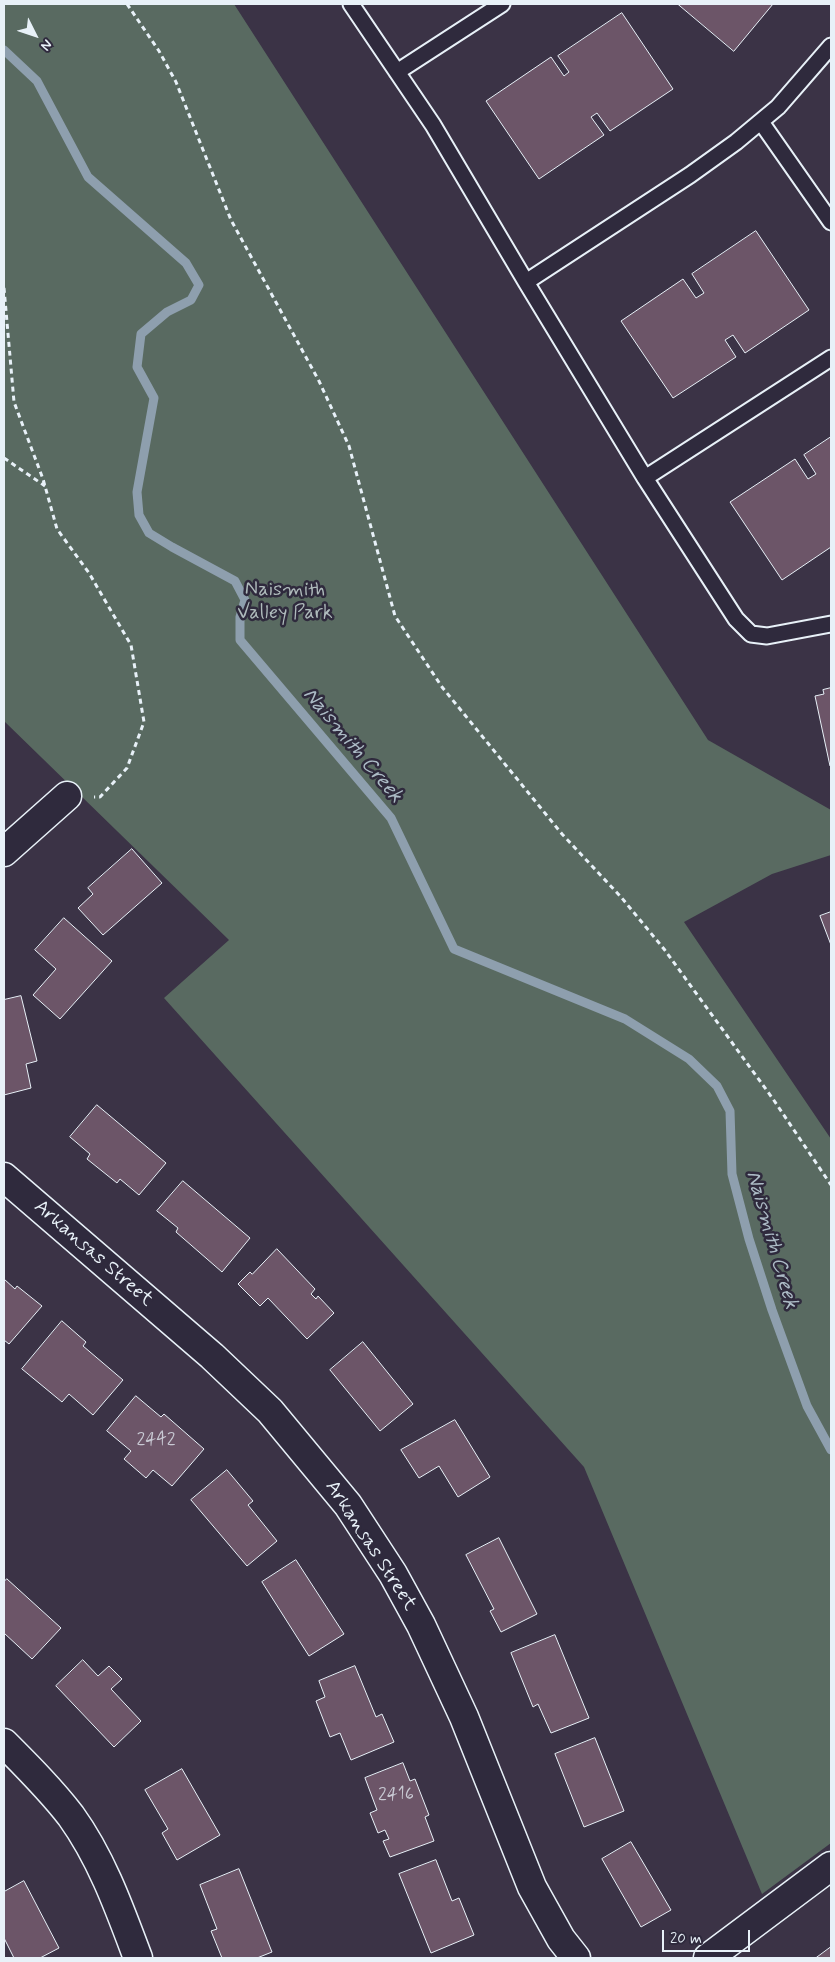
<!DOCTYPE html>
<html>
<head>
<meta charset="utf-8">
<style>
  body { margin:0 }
  #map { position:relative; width:835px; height:1962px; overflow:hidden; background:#3b3346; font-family:Mynerve,sans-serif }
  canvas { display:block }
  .frame { position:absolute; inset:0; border:5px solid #e8f1f8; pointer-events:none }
  .north { position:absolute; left:10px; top:10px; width:50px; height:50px; -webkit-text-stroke:4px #2f2a3d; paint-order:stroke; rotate:131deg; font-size:14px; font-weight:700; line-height:20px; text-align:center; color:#e8f1f8 }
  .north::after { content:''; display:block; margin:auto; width:18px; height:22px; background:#e8f1f8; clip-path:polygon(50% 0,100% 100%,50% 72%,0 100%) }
  .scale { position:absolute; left:662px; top:1930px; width:88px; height:22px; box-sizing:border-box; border:2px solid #e8f1f8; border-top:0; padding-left:6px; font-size:15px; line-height:18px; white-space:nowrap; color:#e8f1f8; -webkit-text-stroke:4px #2f2a3d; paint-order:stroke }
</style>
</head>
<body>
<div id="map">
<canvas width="835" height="1962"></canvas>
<div class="frame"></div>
<div class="north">N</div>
<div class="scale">20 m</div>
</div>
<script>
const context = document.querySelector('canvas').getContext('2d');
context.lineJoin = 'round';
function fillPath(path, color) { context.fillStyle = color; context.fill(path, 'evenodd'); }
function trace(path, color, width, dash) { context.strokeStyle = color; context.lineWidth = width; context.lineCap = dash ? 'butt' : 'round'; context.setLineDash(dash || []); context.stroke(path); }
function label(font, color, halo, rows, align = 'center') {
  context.font = font + ' Mynerve,sans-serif'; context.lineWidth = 5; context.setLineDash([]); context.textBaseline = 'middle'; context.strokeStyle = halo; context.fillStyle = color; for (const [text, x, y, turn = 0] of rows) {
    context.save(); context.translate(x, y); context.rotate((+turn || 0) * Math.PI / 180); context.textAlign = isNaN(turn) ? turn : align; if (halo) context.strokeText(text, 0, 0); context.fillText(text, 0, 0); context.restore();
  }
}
const green = new Path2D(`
  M 4,4 L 234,4 L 708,740 L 831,810 L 831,855 L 772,874 L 684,922 L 831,1139 L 831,1843 L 762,1894 L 584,1467 L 164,998 L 229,940 L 4,721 Z`);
const stream = new Path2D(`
  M 4,50 L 37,81 L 88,177 L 186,263 L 199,285 L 191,300 L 167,312 L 141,334 L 137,367 L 154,398 L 137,492 L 139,515 L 149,533 L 172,547 L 235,581 L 245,600 L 240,617 L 240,640 L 391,818 L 454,949 L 625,1019 L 689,1059 L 717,1086 L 730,1111 L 732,1174 L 749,1239 L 772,1310 L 807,1406 L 831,1450`);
const building = new Path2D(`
  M 678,4 L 773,4 L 734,51 Z
  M 622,13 L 673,89 L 610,131 L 597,113 L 591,117 L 604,135 L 539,179 L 486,101 L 551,57 L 564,76 L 569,72 L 558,56 Z
  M 756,231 L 809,310 L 745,353 L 733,335 L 725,340 L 736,357 L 673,398 L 621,321 L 683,279 L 696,298 L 704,293 L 692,274 Z
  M 831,437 L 831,547 L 782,580 L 730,502 L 795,459 L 808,479 L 816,474 L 804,455 Z
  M 831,688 L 831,766 L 830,766 L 815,696 L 824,694 L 823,690 Z
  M 132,849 L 162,883 L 103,935 L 78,908 L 93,894 L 88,888 Z
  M 831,912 L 831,945 L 820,916 Z
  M 64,918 L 112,961 L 60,1019 L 33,995 L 56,969 L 35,950 Z
  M 21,996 L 37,1061 L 26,1064 L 31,1088 L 4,1095 L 4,1000 Z
  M 97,1105 L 166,1163 L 139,1195 L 120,1179 L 117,1183 L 87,1159 L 90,1154 L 70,1137 Z
  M 183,1181 L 250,1238 L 222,1272 L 176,1232 L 178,1228 L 157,1211 Z
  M 277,1249 L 315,1289 L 311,1294 L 316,1299 L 318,1296 L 334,1313 L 307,1339 L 268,1298 L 260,1306 L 238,1284 L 250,1272 L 252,1274 Z
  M 4,1279 L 15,1289 L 17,1286 L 42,1306 L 9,1344 L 4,1340 Z
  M 62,1321 L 86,1342 L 83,1346 L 123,1380 L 93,1415 L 69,1394 L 62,1402 L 22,1369 Z
  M 363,1342 L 413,1404 L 380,1431 L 330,1370 Z
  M 136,1396 L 161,1417 L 164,1414 L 204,1449 L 172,1486 L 153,1470 L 146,1478 L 124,1459 L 131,1451 L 107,1431 Z
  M 455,1420 L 490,1477 L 458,1497 L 439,1466 L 419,1478 L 401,1450 Z
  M 227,1470 L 253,1501 L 248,1505 L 277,1541 L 247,1566 L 191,1500 Z
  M 499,1538 L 537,1614 L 501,1632 L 490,1611 L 494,1609 L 466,1555 Z
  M 296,1560 L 344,1634 L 309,1656 L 262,1582 Z
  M 7,1579 L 61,1628 L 32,1659 L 4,1633 L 4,1582 Z
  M 555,1635 L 589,1718 L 551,1733 L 538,1704 L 533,1707 L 511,1653 Z
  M 83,1660 L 98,1676 L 109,1666 L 122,1679 L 111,1689 L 141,1721 L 114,1747 L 56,1686 Z
  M 355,1666 L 376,1717 L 382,1714 L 394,1742 L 351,1760 L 340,1733 L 330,1737 L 316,1701 L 325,1697 L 319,1681 Z
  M 595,1738 L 624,1811 L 584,1827 L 555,1754 Z
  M 403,1763 L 410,1781 L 415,1779 L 429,1815 L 425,1817 L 434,1841 L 390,1857 L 383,1841 L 389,1839 L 385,1830 L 378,1833 L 370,1813 L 377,1810 L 365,1778 Z
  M 182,1769 L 220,1835 L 177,1860 L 162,1833 L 168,1829 L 145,1790 Z
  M 631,1842 L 671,1910 L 641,1927 L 602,1859 Z
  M 436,1860 L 452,1901 L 459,1898 L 474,1935 L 431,1953 L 399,1874 Z
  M 239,1869 L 272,1952 L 257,1958 L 222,1958 L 211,1931 L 217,1929 L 200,1885 Z
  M 24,1881 L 59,1948 L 40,1958 L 14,1958 L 4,1938 L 4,1892 Z
  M 831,1947 L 831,1958 L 816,1958 Z`);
const path = new Path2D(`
  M 127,4 L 159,51 L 176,82 L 231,220 L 319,381 L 349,446 L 395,616 L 442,687 L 562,834 L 621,897 L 664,949 L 773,1099 L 831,1185
  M 4,288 L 14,402 L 43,479 L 57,529 L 89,573 L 131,645 L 144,722 L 127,768 L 100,797 L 94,797
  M 4,458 L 45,486`);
const lane = new Path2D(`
  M 351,4 L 433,125 L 526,282 L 645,478 L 736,619 L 751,634 L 767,636 L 831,624
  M 397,72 L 502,4
  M 761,122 L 831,222
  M 526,282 L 690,175 L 736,142 L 778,107 L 831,46
  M 645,478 L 831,358`);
const street = new Path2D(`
  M 4,852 L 67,796
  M 4,1177 L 212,1356 L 270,1411 L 348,1505 L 393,1574 L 421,1625 L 464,1717 L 532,1887 L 561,1939 L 576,1958
  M 4,1743 C 27,1766 51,1790 71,1816 C 102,1859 120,1910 138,1958
  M 708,1958 L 831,1866`);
const numberNames = [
  ["2442",156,1440],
  ["2416",396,1795]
];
const parkNames = [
  ["Naismith",285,591],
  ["Valley Park",285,614]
];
const streetNames = [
  ["Arkansas Street",93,1254,41],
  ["Arkansas Street",370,1546,57]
];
const waterNames = [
  ["Naismith Creek",352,746,50],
  ["Naismith Creek",771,1240,74]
];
fillPath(green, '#596a61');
trace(stream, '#8e9fae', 9);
fillPath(building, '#6c5568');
trace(building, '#e8f1f8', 1);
trace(lane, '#e8f1f8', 19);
trace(street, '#e8f1f8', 31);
trace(path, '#e8f1f8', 3, [5, 4]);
trace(lane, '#2f2a3d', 15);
trace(street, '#2f2a3d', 28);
label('18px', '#c9cad4', null, numberNames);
label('20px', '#afbbbc', '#2f2a3d', parkNames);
label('20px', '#e8f1f8', '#2f2a3d', streetNames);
label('italic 21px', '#acbbc6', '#2f2a3d', waterNames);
</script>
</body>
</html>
